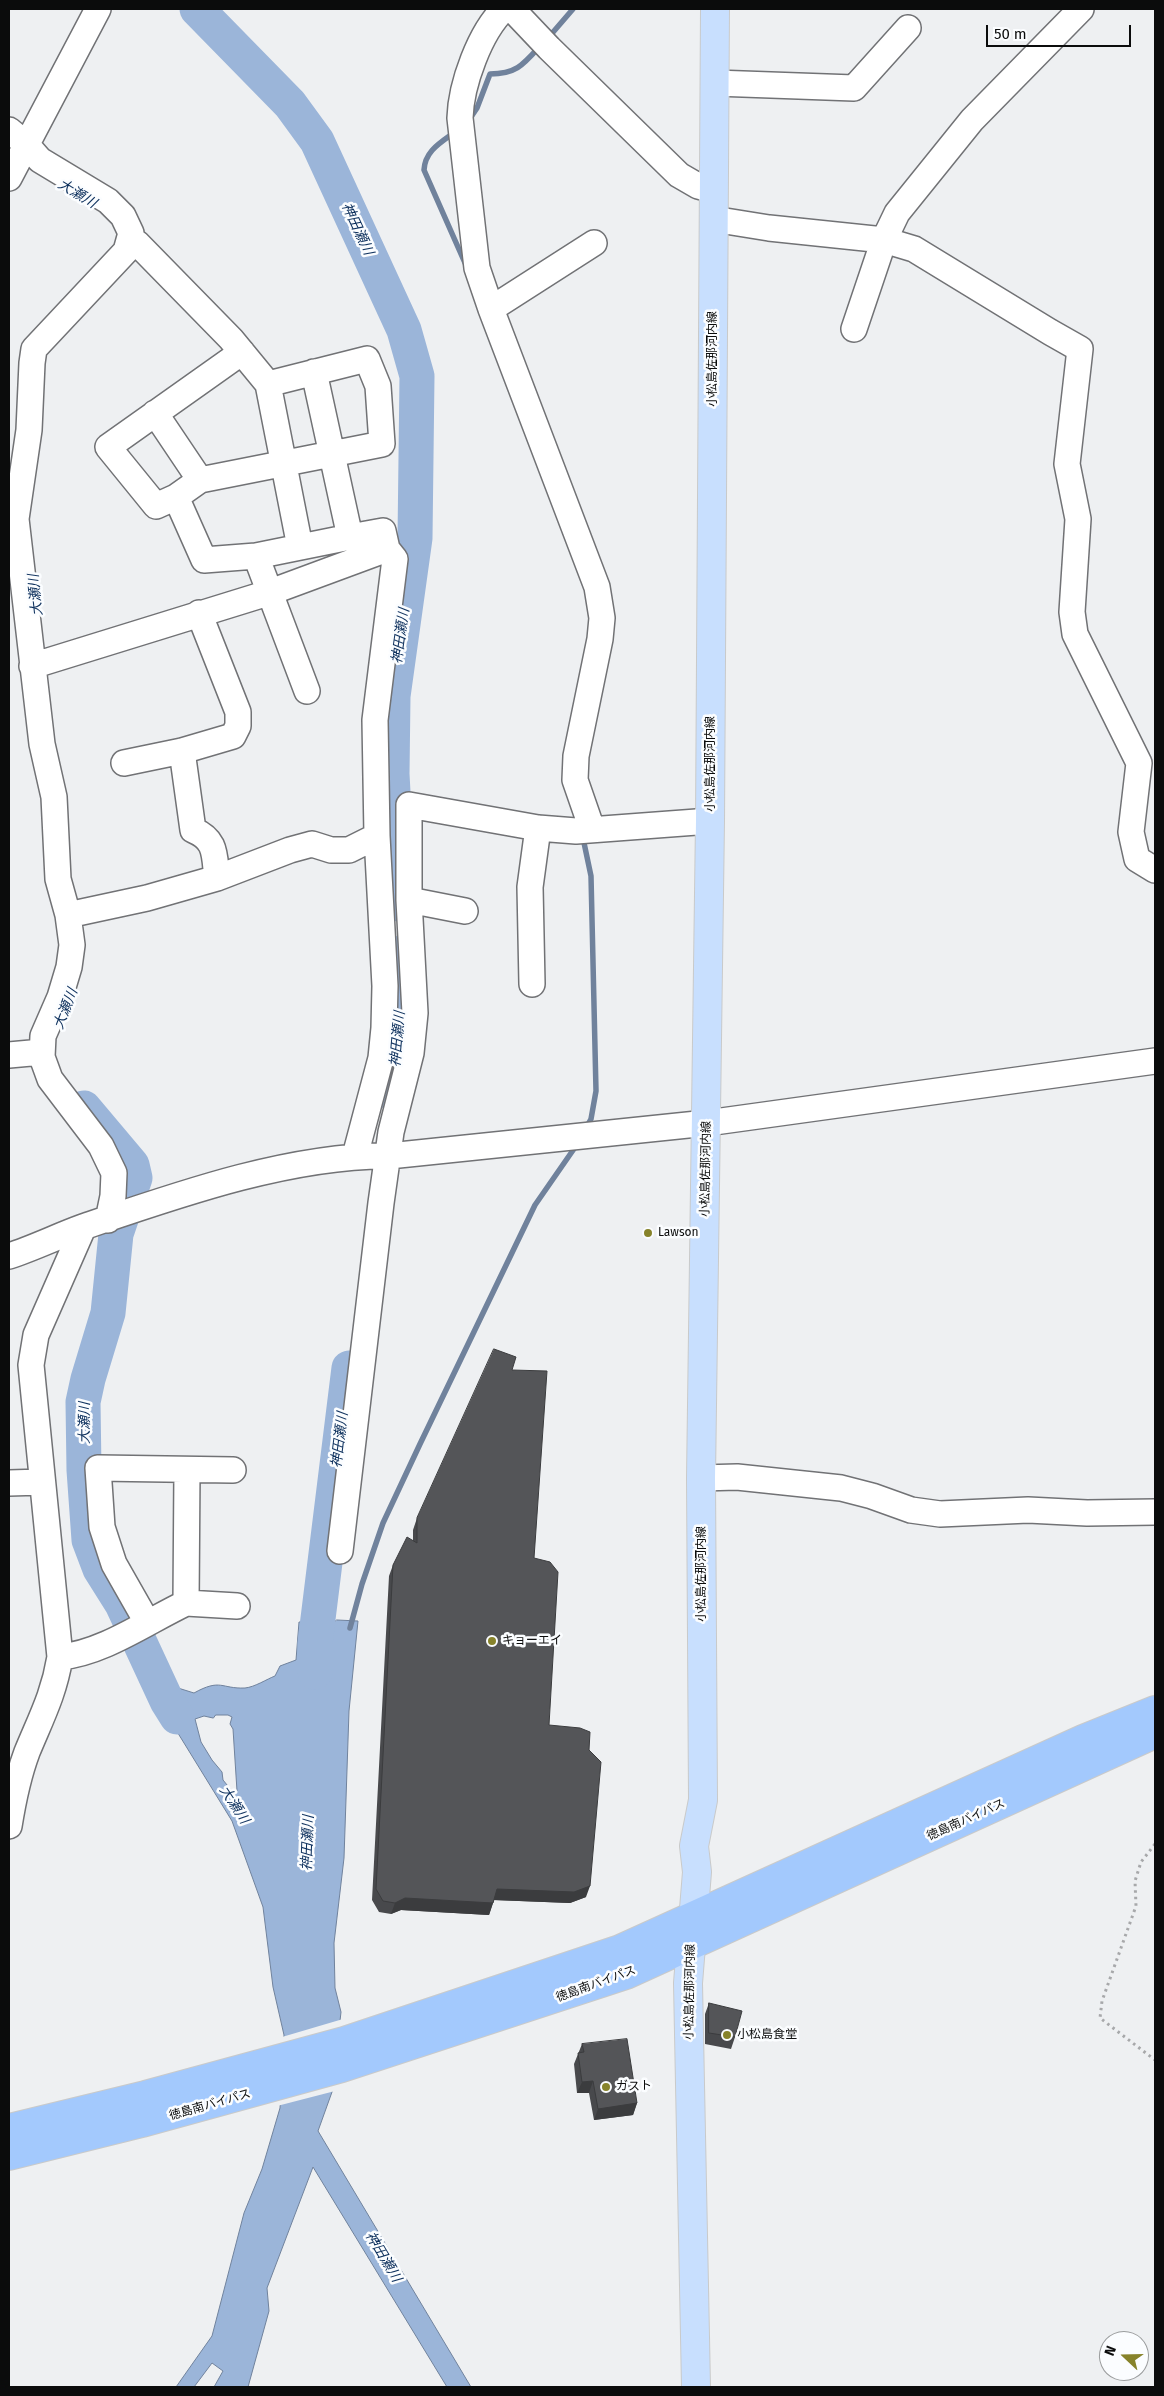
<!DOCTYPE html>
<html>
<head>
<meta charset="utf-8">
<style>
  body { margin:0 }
  #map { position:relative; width:1164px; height:2396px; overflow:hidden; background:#eef0f2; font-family:"Fira Sans",sans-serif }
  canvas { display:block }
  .frame { position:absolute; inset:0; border:10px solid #0b0c0c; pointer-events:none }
  .north { position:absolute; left:1099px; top:2331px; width:50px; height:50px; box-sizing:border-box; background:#fbfdff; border:1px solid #9b9d9e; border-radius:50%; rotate:291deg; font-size:14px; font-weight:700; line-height:20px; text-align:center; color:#0b0c0c }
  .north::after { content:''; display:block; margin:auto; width:18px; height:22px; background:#87832b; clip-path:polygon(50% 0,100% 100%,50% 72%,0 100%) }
  .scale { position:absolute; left:986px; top:25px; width:145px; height:22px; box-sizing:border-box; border:2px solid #0b0c0c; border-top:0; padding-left:6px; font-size:15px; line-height:18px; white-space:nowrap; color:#0b0c0c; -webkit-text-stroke:4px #fbfdff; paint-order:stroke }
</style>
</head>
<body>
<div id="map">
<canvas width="1164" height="2396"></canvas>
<div class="frame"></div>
<div class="north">N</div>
<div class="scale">50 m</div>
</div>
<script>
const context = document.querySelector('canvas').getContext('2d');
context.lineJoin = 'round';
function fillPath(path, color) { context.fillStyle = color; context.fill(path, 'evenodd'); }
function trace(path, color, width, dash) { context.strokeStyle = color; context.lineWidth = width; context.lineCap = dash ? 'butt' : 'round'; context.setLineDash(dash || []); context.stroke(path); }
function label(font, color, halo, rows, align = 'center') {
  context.font = font + ' "Fira Sans","Noto Sans JP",sans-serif'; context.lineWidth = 5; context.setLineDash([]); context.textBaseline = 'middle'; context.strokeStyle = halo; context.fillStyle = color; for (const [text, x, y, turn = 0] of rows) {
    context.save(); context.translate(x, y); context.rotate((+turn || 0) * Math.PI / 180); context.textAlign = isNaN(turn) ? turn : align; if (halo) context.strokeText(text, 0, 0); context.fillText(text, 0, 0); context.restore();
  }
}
const water = new Path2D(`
  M 337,1620 L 358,1621 L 349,1711 L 344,1858 L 334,1943 L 335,1988 L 341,2012 L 332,2092 L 318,2131 L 471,2387 L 447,2387 L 313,2167 L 267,2288 L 269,2311 L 248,2387 L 214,2387 L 223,2371 L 212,2363 L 194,2387 L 176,2387 L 212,2336 L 244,2213 L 262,2169 L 280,2108 L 284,2035 L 273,1987 L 263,1907 L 232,1821 L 176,1730 L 165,1720 L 140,1682 L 156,1676 L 162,1683 L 194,1693 C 221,1678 221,1689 245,1688 C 255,1687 267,1679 275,1676 L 280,1666 L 296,1660 L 299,1622 L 313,1622 L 327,1627 ZM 216,1715 L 228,1715 L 232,1717 L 230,1724 L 233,1729 L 237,1791 L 232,1791 L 223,1780 L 222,1772 L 212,1760 L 201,1742 L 195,1719 L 204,1716 L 213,1718 Z`);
const pier = new Path2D(`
  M 343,2019 L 335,2091 L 277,2106 L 282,2037 Z`);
const stream = new Path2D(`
  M 548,38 L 573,9
  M 469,120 L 477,108 L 490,74 C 516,74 523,65 540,46
  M 455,132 C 440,143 425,151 424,170 L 465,263
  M 583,838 L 591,876 L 596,1091 L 591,1119 L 586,1128
  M 350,1628 L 362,1584 L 383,1523 L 420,1444 L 535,1205 L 578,1143`);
const river = new Path2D(`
  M 197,9 L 290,104 L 317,141 L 404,330 L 417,376 L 415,538 L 393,696 L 392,774 L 399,904
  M 390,1092 C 402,1047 403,1000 401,953
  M 84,1108 L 132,1165 L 135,1178 L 116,1234 L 108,1313 L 88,1379 L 83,1402 L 84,1470 L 89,1540 L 100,1569 L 122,1604 L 167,1701 L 177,1717
  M 315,1672 L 315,1643 L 349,1368`);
const path = new Path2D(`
  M 1155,1844 L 1141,1862 L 1135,1881 L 1136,1906 L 1102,2001 L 1100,2018 L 1155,2060`);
const minor = new Path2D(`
  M 504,9 C 480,32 461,84 460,118 L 477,268 L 491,309 L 597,587 L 602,618 L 600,639 L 576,756 L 575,780 L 592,829
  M 512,9 L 549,48 L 679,175 L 698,186 L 713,190
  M 715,83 L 854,88 L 908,28
  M 9,130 L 26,144 L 40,160 L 108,201 L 123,216 L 131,233 L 126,251 L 34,349 L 32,363 L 29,430 L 16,519 L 42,744 L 54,797 L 58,879 L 68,915 L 72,945 L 69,967 L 60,997 L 43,1036 L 42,1057 L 50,1079 L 101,1146 L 114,1173 L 113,1196 L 108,1220
  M 9,178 L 98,9
  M 713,219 L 769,228 L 884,240 L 914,249 L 1050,332 L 1080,349 L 1067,464 L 1078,519 L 1072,612 L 1075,634 L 1139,763 L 1131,832 L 1137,859 L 1155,870
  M 129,242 L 137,243 L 231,339 L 268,384 L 367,359 L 378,386 L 382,444 L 200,480 L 155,413
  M 491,309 L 594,243
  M 854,329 L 884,240 L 897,213 L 972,120 L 1081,9
  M 268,384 L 300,547
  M 200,480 L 176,497 L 204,560 L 256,556 L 307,691
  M 176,497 L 156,506 L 108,447 L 242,352
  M 350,537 L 383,531 L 387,549
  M 256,556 L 350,537 L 314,372
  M 32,666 L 268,593 L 387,549 L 395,559 L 375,720 L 377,836 L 385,986 L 384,1028 L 381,1058 L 355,1156
  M 182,751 L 193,830 C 217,840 214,855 217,878
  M 124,763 L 182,751 L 233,736 L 238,726 L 238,712 L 199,613
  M 409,900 L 465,911
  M 68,915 L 147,898 L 217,878 L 290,850 L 312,844 L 331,850 L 349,850 L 377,836
  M 532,984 L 530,887 L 538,828
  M 9,1055 L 42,1052
  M 9,1256 C 34,1248 58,1236 83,1227 C 177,1195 290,1155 389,1156 L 707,1123 L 1155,1061
  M 187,1470 L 186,1603 L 237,1606
  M 701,1478 L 737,1477 L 841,1488 L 872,1496 L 911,1510 L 940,1514 L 1028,1510 L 1087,1513 L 1155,1512
  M 9,1483 L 42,1482
  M 340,1551 L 381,1203 L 391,1132 L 411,1053 L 415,1013 L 409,900 L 409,805 L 538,828 L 576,831 L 710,821
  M 147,1622 L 114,1564 L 102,1527 L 98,1468 L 233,1470
  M 60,1657 C 103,1653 146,1622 186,1603
  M 9,1826 C 13,1801 18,1776 27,1752 C 41,1718 54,1694 60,1657 L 31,1365 L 36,1335 L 83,1228`);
const major = new Path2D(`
  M 696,2387 L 688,1983 L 697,1872 L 694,1846 L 703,1800 L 701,1478 L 710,821 L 715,9`);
const highway = new Path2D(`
  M 9,2128 L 145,2095 L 344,2041 L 620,1949 L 1083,1739 L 1155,1710
  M 9,2156 L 142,2123 L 342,2068 L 626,1975 L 1155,1734`);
const wall = new Path2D(`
  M 512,1370 L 534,1558 L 549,1725 L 586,1897 L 570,1903 L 494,1900 L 489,1915 L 401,1910 L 391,1914 L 379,1912 L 372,1900 L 389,1576 L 393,1565 L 413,1540 L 413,1530 L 417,1518 Z
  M 709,2003 L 735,2037 L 731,2049 L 705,2044 L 705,2014 Z
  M 582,2044 L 637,2103 L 633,2115 L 594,2120 L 589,2093 L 577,2093 L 574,2064 Z`);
const shadedWall = new Path2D(`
  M 590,1886 L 586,1897 L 570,1903 L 493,1900 L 497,1889 Z
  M 405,1898 L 493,1903 L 489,1915 L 401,1910 L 391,1914 L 395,1903 Z
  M 593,2081 L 589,2093 L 577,2093 L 582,2082 Z
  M 637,2103 L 633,2115 L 594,2120 L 598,2109 Z`);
const building = new Path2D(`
  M 494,1349 L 516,1357 L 512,1370 L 547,1371 L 534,1558 L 550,1562 L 558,1572 L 549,1725 L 580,1728 L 590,1732 L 589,1750 L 601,1762 L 590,1886 L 574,1892 L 497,1889 L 493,1903 L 405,1898 L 395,1903 L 383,1901 L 376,1889 L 393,1565 L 407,1537 L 417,1543 L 417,1518 Z
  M 709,2003 L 742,2011 L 735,2037 L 709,2033 Z
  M 627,2039 L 637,2103 L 598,2109 L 593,2081 L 582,2082 L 578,2053 L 584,2052 L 582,2044 Z`);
const markers = [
  [648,1233,5,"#87832b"],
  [492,1641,5,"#87832b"],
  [727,2035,5,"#87832b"],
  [606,2087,5,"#87832b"]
];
const streetNames = [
  ["小松島佐那河内線",713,359,-90],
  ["小松島佐那河内線",711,764,-90],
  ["小松島佐那河内線",706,1169,-89],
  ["小松島佐那河内線",702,1574,-90],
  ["徳島南バイパス",966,1820,-24],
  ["徳島南バイパス",596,1984,-20],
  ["小松島佐那河内線",690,1992,-89],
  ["徳島南バイパス",210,2105,-16]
];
const poiNames = [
  ["Lawson",658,1233],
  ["キョーエイ",502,1641],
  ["小松島食堂",737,2035],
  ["ガスト",616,2087]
];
const waterNames = [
  ["大瀬川",77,194,31],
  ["神田瀬川",357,229,65],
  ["大瀬川",36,595,-96],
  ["神田瀬川",401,636,-82],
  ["大瀬川",66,1009,-69],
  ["神田瀬川",398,1039,-85],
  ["大瀬川",85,1423,-90],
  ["神田瀬川",340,1440,-83],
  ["大瀬川",234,1805,57],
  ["神田瀬川",308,1843,-88],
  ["神田瀬川",383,2257,59]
];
fillPath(water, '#9bb5d9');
trace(water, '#70829c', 1);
fillPath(pier, '#eef0f2');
trace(stream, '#70829c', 5.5);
trace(river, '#9bb5d9', 35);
trace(minor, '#717275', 28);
trace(major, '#c9caca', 30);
trace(highway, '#c9caca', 30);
trace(path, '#a7a8aa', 3, [2.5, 4]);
trace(minor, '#fff', 25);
trace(major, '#c8dffe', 28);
trace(highway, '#a3c9fd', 28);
fillPath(wall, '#48494c');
fillPath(shadedWall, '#3b3c3e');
fillPath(building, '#545558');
trace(building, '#3b3c3e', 1);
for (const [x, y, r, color] of markers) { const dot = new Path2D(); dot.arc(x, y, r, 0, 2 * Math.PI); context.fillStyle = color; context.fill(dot); trace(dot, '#fbfdff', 2); }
label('12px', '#0b0c0c', '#fbfdff', streetNames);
label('12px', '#0b0c0c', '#fbfdff', poiNames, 'left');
label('italic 14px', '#0d305d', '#fbfdff', waterNames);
</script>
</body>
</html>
